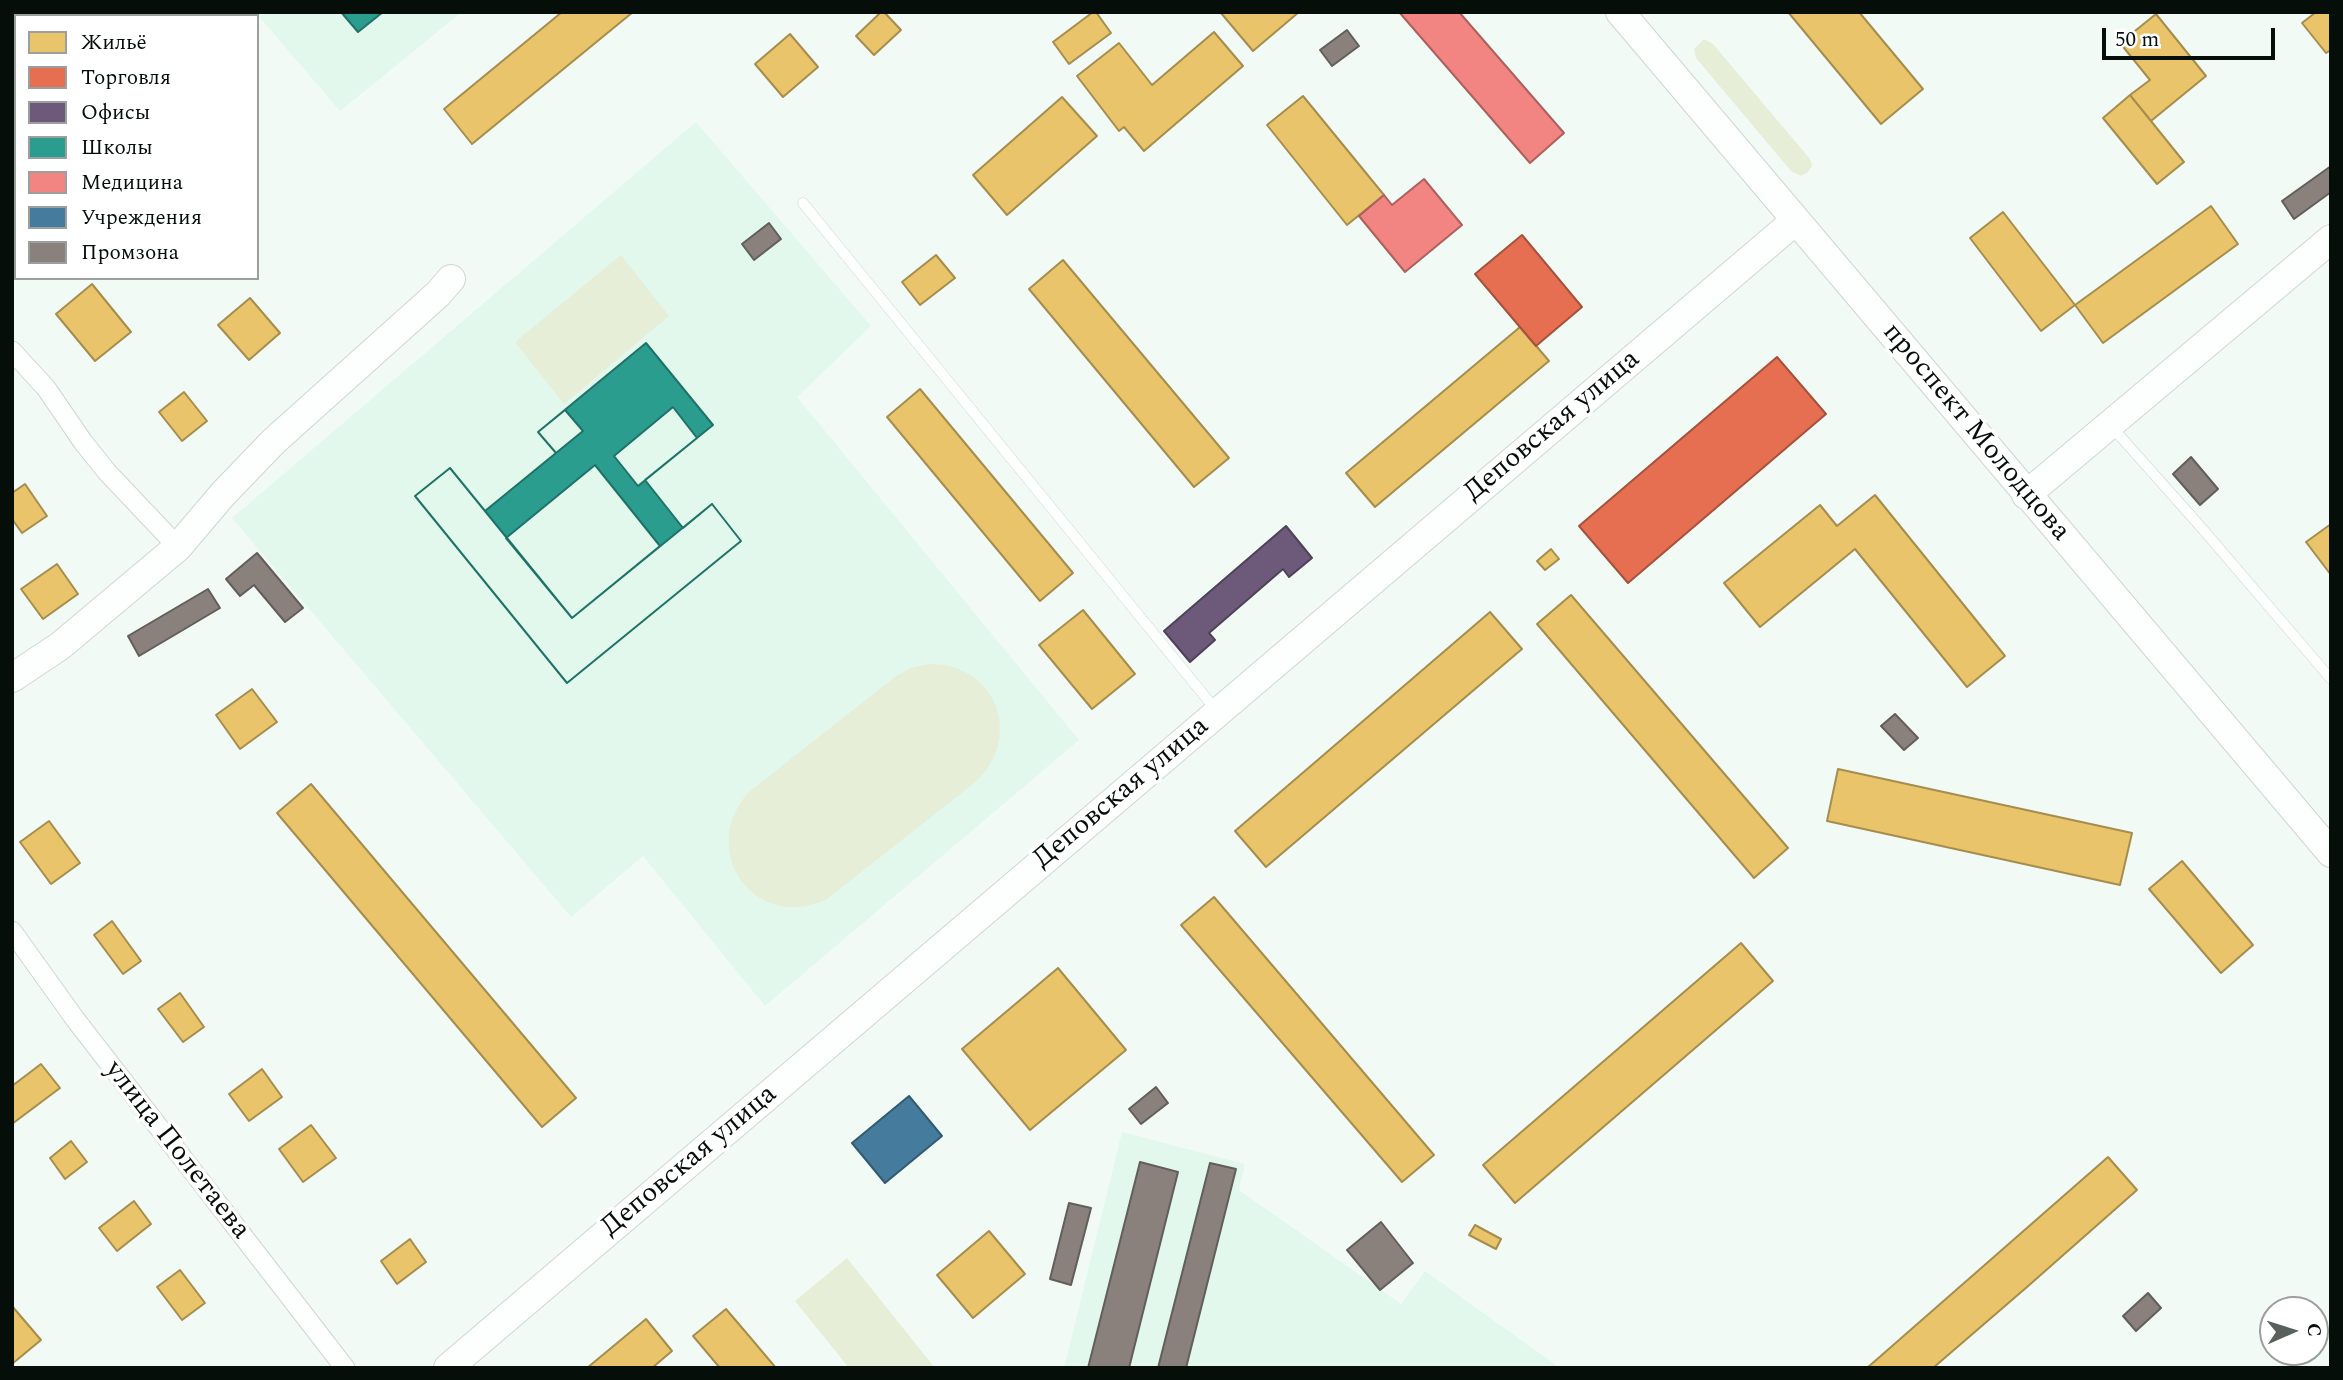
<!DOCTYPE html>
<html>
<head>
<meta charset="utf-8">
<style>
  body { margin:0 }
  #map { position:relative; width:2343px; height:1380px; overflow:hidden; background:#f2faf6; font-family:Spectral,serif }
  canvas { display:block }
  .frame { position:absolute; inset:0; border:14px solid #060e0a; pointer-events:none }
  .legend { position:absolute; left:14px; top:14px; width:245px; height:266px; box-sizing:border-box; background:#fff; border:2px solid #9b9f9d; margin:0; padding:9px 12px; list-style:none; font-size:21px; color:#060e0a }
  .legend li { display:flex; align-items:center; gap:14px; height:35px }
  .legend b { width:35px; border:2px solid #9b9f9d }
  .north { position:absolute; left:2259px; top:1296px; width:70px; height:70px; box-sizing:border-box; background:#fff; border:2px solid #9b9f9d; border-radius:50%; rotate:87deg; font-size:19px; font-weight:700; line-height:28px; text-align:center; color:#060e0a }
  .north::after { content:''; display:block; margin:auto; width:24px; height:32px; background:#59615d; clip-path:polygon(50% 0,100% 100%,50% 72%,0 100%) }
  .scale { position:absolute; left:2102px; top:28px; width:173px; height:32px; box-sizing:border-box; border:4px solid #060e0a; border-top:0; padding-left:9px; font-size:21px; line-height:24px; white-space:nowrap; color:#060e0a; -webkit-text-stroke:5px #fff; paint-order:stroke }
</style>
</head>
<body>
<div id="map">
<canvas width="2343" height="1380"></canvas>
<div class="frame"></div>
<ul class="legend">
<li><b style="height:19px;background:#e9c46a"></b>Жильё</li>
<li><b style="height:19px;background:#e76f51"></b>Торговля</li>
<li><b style="height:19px;background:#6d597a"></b>Офисы</li>
<li><b style="height:19px;background:#2a9d8f"></b>Школы</li>
<li><b style="height:19px;background:#f28482"></b>Медицина</li>
<li><b style="height:19px;background:#457b9d"></b>Учреждения</li>
<li><b style="height:19px;background:#8a817c"></b>Промзона</li>
</ul>
<div class="north">С</div>
<div class="scale">50 m</div>
</div>
<script>
const context = document.querySelector('canvas').getContext('2d');
context.lineJoin = 'round';
function fillPath(path, color) { context.fillStyle = color; context.fill(path, 'evenodd'); }
function trace(path, color, width, dash) { context.strokeStyle = color; context.lineWidth = width; context.lineCap = dash ? 'butt' : 'round'; context.setLineDash(dash || []); context.stroke(path); }
function label(font, color, halo, rows, align = 'center') {
  context.font = font + ' Spectral,serif'; context.lineWidth = 7; context.setLineDash([]); context.textBaseline = 'middle'; context.strokeStyle = halo; context.fillStyle = color; for (const [text, x, y, turn = 0] of rows) {
    context.save(); context.translate(x, y); context.rotate((+turn || 0) * Math.PI / 180); context.textAlign = isNaN(turn) ? turn : align; if (halo) context.strokeText(text, 0, 0); context.fillText(text, 0, 0); context.restore();
  }
}
const built = new Path2D(`
  M 255,12 L 462,12 L 340,111 Z
  M 696,122 L 871,326 L 797,397 L 1079,740 L 765,1006 L 643,856 L 571,917 L 232,518 Z
  M 1122,1132 L 1245,1164 L 1239,1190 L 1401,1304 L 1425,1271 L 1560,1368 L 1064,1368 Z`);
const green = new Path2D(`
  M 1703,40 L 1706,40 L 1713,44 L 1810,159 L 1812,166 L 1808,172 L 1801,176 L 1791,171 L 1696,58 L 1694,49 Z
  M 621,255 L 669,316 L 564,404 L 515,342 Z
  M 928,664 C 996,662 1026,739 973,784 L 827,899 C 755,934 696,850 749,792 L 896,676 L 911,668 Z
  M 847,1258 L 935,1368 L 849,1368 L 795,1301 Z`);
const homes = new Path2D(`
  M 562,12 L 633,12 L 472,144 L 444,109 Z
  M 881,12 L 884,12 L 901,30 L 874,55 L 856,36 Z
  M 1093,12 L 1096,12 L 1111,33 L 1069,64 L 1053,42 Z
  M 1222,12 L 1299,12 L 1253,51 L 1221,13 Z
  M 1788,12 L 1859,12 L 1923,89 L 1881,124 Z
  M 2316,12 L 2331,12 L 2331,50 L 2326,53 L 2302,23 Z
  M 2156,14 L 2206,76 L 2151,121 L 2130,95 L 2150,80 L 2120,43 Z
  M 1214,32 L 1243,66 L 1144,151 L 1124,127 L 1119,131 L 1077,76 L 1119,43 L 1152,85 Z
  M 790,34 L 818,67 L 783,97 L 755,64 Z
  M 2130,95 L 2184,162 L 2157,184 L 2103,118 Z
  M 1303,96 L 1384,195 L 1347,225 L 1267,125 Z
  M 1062,97 L 1097,136 L 1007,215 L 973,175 Z
  M 2211,206 L 2238,244 L 2103,343 L 2075,305 Z
  M 2003,212 L 2075,305 L 2041,331 L 1970,238 Z
  M 936,255 L 955,278 L 920,305 L 902,282 Z
  M 1063,260 L 1229,458 L 1194,487 L 1029,289 Z
  M 92,284 L 131,332 L 95,361 L 56,314 Z
  M 250,298 L 280,333 L 249,360 L 218,325 Z
  M 1520,327 L 1549,361 L 1375,507 L 1346,473 Z
  M 920,389 L 1073,573 L 1040,601 L 887,417 Z
  M 184,392 L 207,421 L 182,441 L 159,412 Z
  M 25,484 L 47,516 L 22,533 L 12,519 L 12,493 Z
  M 1875,495 L 2005,656 L 1967,687 L 1855,549 L 1760,627 L 1724,583 L 1820,505 L 1837,526 Z
  M 2331,524 L 2331,575 L 2306,542 Z
  M 1551,549 L 1559,559 L 1545,570 L 1537,561 Z
  M 57,564 L 78,594 L 43,619 L 21,589 Z
  M 1571,595 L 1788,848 L 1754,878 L 1537,624 Z
  M 1083,610 L 1135,674 L 1092,709 L 1039,645 Z
  M 1490,612 L 1522,649 L 1266,867 L 1235,831 Z
  M 252,689 L 277,722 L 240,749 L 216,715 Z
  M 1838,769 L 2132,833 L 2120,885 L 1827,821 Z
  M 311,784 L 576,1098 L 542,1127 L 277,813 Z
  M 49,821 L 80,863 L 51,884 L 20,842 Z
  M 2182,861 L 2253,945 L 2221,973 L 2149,889 Z
  M 1214,897 L 1434,1155 L 1402,1182 L 1181,925 Z
  M 112,921 L 141,961 L 123,974 L 94,935 Z
  M 1741,943 L 1773,981 L 1515,1203 L 1483,1165 Z
  M 1058,968 L 1126,1050 L 1030,1130 L 962,1049 Z
  M 180,993 L 204,1027 L 183,1042 L 158,1009 Z
  M 41,1064 L 60,1088 L 12,1124 L 12,1086 Z
  M 262,1069 L 282,1097 L 249,1121 L 229,1094 Z
  M 311,1125 L 336,1158 L 303,1182 L 279,1149 Z
  M 71,1141 L 87,1162 L 65,1179 L 50,1158 Z
  M 2108,1157 L 2137,1190 L 2027,1287 L 1933,1368 L 1867,1368 Z
  M 134,1201 L 151,1224 L 117,1251 L 99,1228 Z
  M 1475,1225 L 1501,1239 L 1496,1249 L 1469,1235 Z
  M 989,1231 L 1025,1274 L 973,1318 L 937,1275 Z
  M 410,1239 L 426,1262 L 397,1284 L 381,1261 Z
  M 180,1270 L 205,1303 L 182,1320 L 157,1287 Z
  M 12,1306 L 41,1340 L 12,1364 Z
  M 726,1309 L 749,1336 L 776,1368 L 720,1368 L 693,1336 Z
  M 646,1319 L 672,1351 L 652,1368 L 587,1368 Z`);
const shops = new Path2D(`
  M 1522,235 L 1582,307 L 1536,346 L 1475,274 Z
  M 1777,357 L 1826,414 L 1628,583 L 1579,526 Z`);
const offices = new Path2D(`
  M 1286,526 L 1312,558 L 1289,577 L 1283,569 L 1209,633 L 1215,640 L 1190,662 L 1164,631 Z`);
const schools = new Path2D(`
  M 341,12 L 383,12 L 358,32 Z
  M 646,343 L 713,425 L 645,480 L 683,528 L 712,504 L 741,541 L 567,683 L 415,496 L 450,468 L 485,511 L 556,453 L 538,432 ZM 595,465 L 660,546 L 572,618 L 506,538 Z
  M 673,407 L 697,438 L 638,486 L 614,456 Z
  M 565,410 L 583,431 L 556,453 L 538,432 Z
  M 450,468 L 572,618 L 712,504 L 741,541 L 567,683 L 415,496 Z`);
const health = new Path2D(`
  M 1399,12 L 1459,12 L 1564,133 L 1530,163 Z
  M 1424,179 L 1462,225 L 1405,272 L 1359,216 L 1384,195 L 1392,205 Z`);
const public = new Path2D(`
  M 909,1096 L 942,1136 L 885,1183 L 852,1143 Z`);
const industry = new Path2D(`
  M 1347,30 L 1359,46 L 1332,66 L 1320,50 Z
  M 2331,166 L 2331,192 L 2294,219 L 2282,201 Z
  M 769,223 L 781,239 L 754,260 L 742,244 Z
  M 2191,457 L 2218,489 L 2200,505 L 2173,474 Z
  M 257,553 L 303,608 L 285,622 L 254,585 L 240,596 L 226,579 Z
  M 208,589 L 220,608 L 139,656 L 128,636 Z
  M 1895,714 L 1918,738 L 1904,750 L 1881,726 Z
  M 1156,1087 L 1168,1103 L 1141,1124 L 1129,1109 Z
  M 1140,1162 L 1178,1172 L 1129,1368 L 1088,1368 Z
  M 1210,1163 L 1236,1169 L 1186,1368 L 1158,1368 Z
  M 1069,1203 L 1091,1208 L 1071,1285 L 1050,1279 Z
  M 1381,1222 L 1413,1263 L 1380,1290 L 1347,1250 Z
  M 2148,1293 L 2161,1308 L 2136,1331 L 2123,1316 Z`);
const lane = new Path2D(`
  M 803,203 L 1216,710
  M 2111,426 L 2200,526 L 2331,679`);
const street = new Path2D(`
  M 12,351 L 46,388 L 83,442 L 107,472 L 178,547
  M 12,931 L 75,1019 L 345,1368`);
const secondary = new Path2D(`
  M 1620,12 L 2331,853
  M 39,16 L 44,12
  M 12,39 L 16,36
  M 2026,495 L 2331,239
  M 12,678 L 60,646 L 178,547 L 223,494 L 274,441 L 438,294 L 451,279
  M 448,1368 L 1795,221`);
const streetNames = [
  ["Деповская улица",1553,427,-40],
  ["проспект Молодцова",1975,433,50],
  ["Деповская улица",1122,794,-40],
  ["улица Полетаева",176,1151,52],
  ["Деповская улица",690,1162,-40]
];
fillPath(built, '#e2f8ec');
fillPath(green, '#e6eed8');
fillPath(homes, '#e9c46a');
trace(homes, '#a58d4d', 2);
fillPath(shops, '#e76f51');
trace(shops, '#a4523c', 2);
fillPath(offices, '#6d597a');
trace(offices, '#4e4258', 2);
fillPath(schools, '#2a9d8f');
trace(schools, '#1f7267', 2);
fillPath(health, '#f28482');
trace(health, '#ab615e', 2);
fillPath(public, '#457b9d');
trace(public, '#325a71', 2);
fillPath(industry, '#8a817c');
trace(industry, '#625e5a', 2);
trace(lane, '#ced7d2', 11);
trace(street, '#ced7d2', 21);
trace(secondary, '#ced7d2', 30);
trace(lane, '#fdfefe', 10);
trace(street, '#fdfefe', 19);
trace(secondary, '#fdfefe', 28);
label('28px', '#060e0a', '#fff', streetNames);
</script>
</body>
</html>
